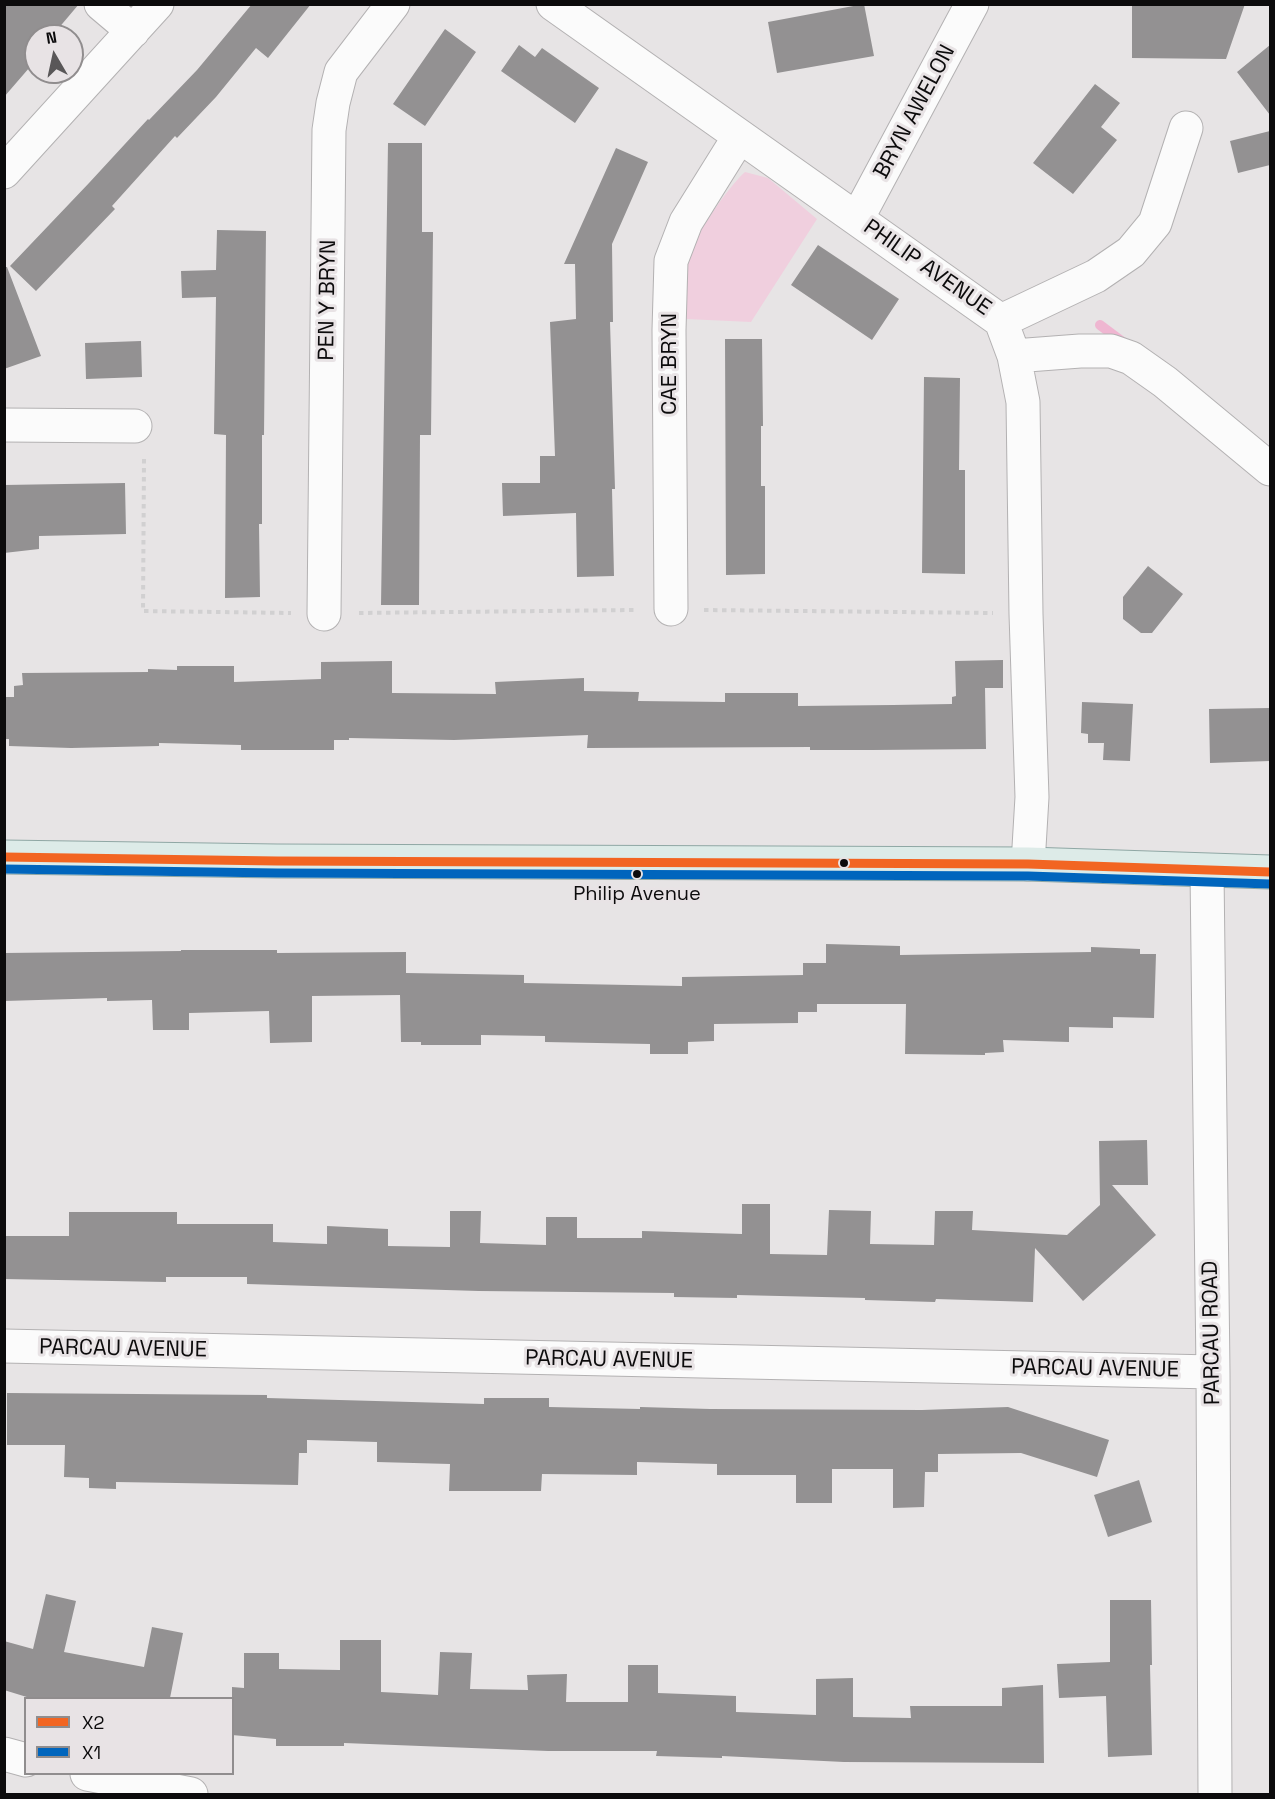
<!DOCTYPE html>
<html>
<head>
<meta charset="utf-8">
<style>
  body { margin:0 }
  #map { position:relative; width:1275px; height:1799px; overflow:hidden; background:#e7e4e5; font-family:"Space Grotesk",sans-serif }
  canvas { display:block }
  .frame { position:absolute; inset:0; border:6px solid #0c0b0c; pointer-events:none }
  .legend { position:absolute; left:24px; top:1697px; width:210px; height:78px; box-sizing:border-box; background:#e8e3e5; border:2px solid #908d8e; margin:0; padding:8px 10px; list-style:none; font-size:18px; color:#0c0b0c }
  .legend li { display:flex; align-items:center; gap:12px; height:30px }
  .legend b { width:30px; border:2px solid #908d8e }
  .north { position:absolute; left:24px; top:24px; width:60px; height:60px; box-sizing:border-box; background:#e8e3e5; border:2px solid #908d8e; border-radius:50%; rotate:351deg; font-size:16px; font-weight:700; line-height:24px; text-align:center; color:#0c0b0c }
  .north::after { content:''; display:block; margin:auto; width:21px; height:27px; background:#595758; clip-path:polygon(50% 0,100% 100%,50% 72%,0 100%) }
</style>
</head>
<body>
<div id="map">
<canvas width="1275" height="1799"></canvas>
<div class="frame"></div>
<ul class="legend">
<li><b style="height:8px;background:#f26522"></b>X2</li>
<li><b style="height:8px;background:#0065bd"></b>X1</li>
</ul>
<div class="north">N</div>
</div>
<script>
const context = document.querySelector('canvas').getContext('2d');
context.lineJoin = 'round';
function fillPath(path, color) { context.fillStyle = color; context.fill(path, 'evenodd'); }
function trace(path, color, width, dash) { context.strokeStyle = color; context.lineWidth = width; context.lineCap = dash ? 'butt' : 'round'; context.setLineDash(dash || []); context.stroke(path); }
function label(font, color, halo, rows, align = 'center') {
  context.font = font + ' "Space Grotesk",sans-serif'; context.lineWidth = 6; context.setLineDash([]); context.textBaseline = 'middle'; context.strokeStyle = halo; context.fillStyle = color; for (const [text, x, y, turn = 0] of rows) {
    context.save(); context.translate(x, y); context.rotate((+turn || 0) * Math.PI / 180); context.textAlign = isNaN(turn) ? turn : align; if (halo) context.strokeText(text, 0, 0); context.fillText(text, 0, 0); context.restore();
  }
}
const green = new Path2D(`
  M 745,172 L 768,178 L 817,219 L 751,322 L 686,319 C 687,300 685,281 687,262 C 690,241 729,186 745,172 Z`);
const stream = new Path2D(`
  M 1100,325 L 1124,343`);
const building = new Path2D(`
  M 4,4 L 79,4 L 52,36 L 36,36 L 36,60 L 4,97 Z
  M 252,4 L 311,4 L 268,58 L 256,48 L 216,97 L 177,138 L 175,136 L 112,206 L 115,209 L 36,291 L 10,266 L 89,183 L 148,119 L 149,120 L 197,70 Z
  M 864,4 L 874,56 L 777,73 L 768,22 Z
  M 1132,4 L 1245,4 L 1226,59 L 1132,58 Z
  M 445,29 L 476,52 L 425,126 L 393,104 Z
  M 519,45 L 535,57 L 542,48 L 599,88 L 575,123 L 501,71 Z
  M 1270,45 L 1270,115 L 1237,72 Z
  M 1095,84 L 1120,103 L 1101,127 L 1117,140 L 1073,194 L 1033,163 Z
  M 1270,131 L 1270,165 L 1238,173 L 1230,141 Z
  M 388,143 L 422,143 L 422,232 L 433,232 L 431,435 L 420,435 L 419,605 L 381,605 Z
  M 616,148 L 648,162 L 612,244 L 613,322 L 610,322 L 615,489 L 612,489 L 614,576 L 577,577 L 576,513 L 503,516 L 502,483 L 540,483 L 540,456 L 555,456 L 550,322 L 576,319 L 575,264 L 564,264 Z
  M 217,230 L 266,231 L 264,435 L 262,435 L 262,524 L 259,524 L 260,597 L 225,598 L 226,435 L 214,434 L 216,297 L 182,298 L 181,271 L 216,270 Z
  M 818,245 L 899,299 L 872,340 L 791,285 Z
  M 4,267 L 7,267 L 41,356 L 4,369 Z
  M 725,339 L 762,339 L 763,426 L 761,426 L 761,486 L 765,486 L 765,574 L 726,575 Z
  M 141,341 L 142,377 L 86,379 L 85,343 Z
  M 924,377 L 960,378 L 959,470 L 965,470 L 965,574 L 922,573 Z
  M 125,483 L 126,534 L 39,536 L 39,549 L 4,553 L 4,485 Z
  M 1148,566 L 1183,594 L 1152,633 L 1141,633 L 1123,619 L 1123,597 Z
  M 1003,660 L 1003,688 L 985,688 L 986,749 L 873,750 L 810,750 L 810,747 L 587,748 L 588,735 L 454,740 L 349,738 L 349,740 L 334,740 L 334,750 L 241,750 L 241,745 L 159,743 L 159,746 L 71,748 L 9,746 L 9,739 L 4,739 L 4,697 L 14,697 L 14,686 L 23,685 L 22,673 L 148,672 L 148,669 L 177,670 L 177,666 L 234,666 L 234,682 L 321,679 L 321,662 L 392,661 L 392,693 L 496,694 L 495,682 L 584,678 L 584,691 L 639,692 L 638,701 L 725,702 L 725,693 L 798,693 L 798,706 L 893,705 L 952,704 L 952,697 L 956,696 L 955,661 Z
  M 1082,702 L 1133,704 L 1130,761 L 1103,760 L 1104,743 L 1088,743 L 1088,734 L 1081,733 Z
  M 1270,708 L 1270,761 L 1210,763 L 1209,709 Z
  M 826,944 L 900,946 L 900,955 L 1091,952 L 1091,947 L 1140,949 L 1140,954 L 1156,954 L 1154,1018 L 1113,1017 L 1113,1028 L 1069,1027 L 1069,1042 L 1003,1040 L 1004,1052 L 985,1053 L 985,1055 L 905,1054 L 906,1004 L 817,1004 L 817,1012 L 798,1012 L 798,1023 L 714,1024 L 714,1041 L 688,1042 L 688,1054 L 650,1054 L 650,1044 L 545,1042 L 545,1036 L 481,1035 L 481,1045 L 421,1045 L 421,1042 L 401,1042 L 400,995 L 312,996 L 312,1042 L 270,1043 L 269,1011 L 189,1013 L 189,1030 L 153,1030 L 152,1000 L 107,1001 L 107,998 L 4,1001 L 4,953 L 181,951 L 181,950 L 277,950 L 277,953 L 406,952 L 406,973 L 524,975 L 524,983 L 682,986 L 682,977 L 803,975 L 803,963 L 826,963 Z
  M 1147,1140 L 1148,1185 L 1112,1185 L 1156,1235 L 1083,1301 L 1035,1248 L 1033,1302 L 936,1299 L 935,1302 L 865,1300 L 865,1298 L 737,1295 L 737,1298 L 674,1297 L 674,1293 L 479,1291 L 247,1284 L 247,1277 L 166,1277 L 166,1282 L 4,1279 L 4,1236 L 69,1236 L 69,1212 L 177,1212 L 177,1224 L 273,1224 L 273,1242 L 327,1244 L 327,1226 L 388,1229 L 388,1246 L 450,1247 L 450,1211 L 481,1211 L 480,1243 L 546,1245 L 546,1217 L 577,1217 L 577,1238 L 642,1238 L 642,1231 L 742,1234 L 742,1204 L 770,1204 L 770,1254 L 827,1255 L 829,1210 L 871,1211 L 870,1244 L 934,1245 L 935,1211 L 973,1211 L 972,1230 L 1067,1235 L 1100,1205 L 1099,1141 Z
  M 7,1393 L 267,1395 L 267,1398 L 484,1404 L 484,1398 L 549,1398 L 549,1407 L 640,1409 L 640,1407 L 710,1409 L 922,1410 L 1008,1407 L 1109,1440 L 1097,1477 L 1021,1453 L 938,1454 L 938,1472 L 925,1472 L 924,1507 L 893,1508 L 893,1469 L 832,1469 L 832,1503 L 796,1503 L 796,1475 L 717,1475 L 717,1464 L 637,1462 L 637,1475 L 542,1474 L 541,1491 L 449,1491 L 450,1464 L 377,1462 L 377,1442 L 307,1440 L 307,1453 L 299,1453 L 298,1485 L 116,1482 L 116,1489 L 89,1488 L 89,1478 L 64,1477 L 65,1445 L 7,1445 Z
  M 1139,1480 L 1152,1522 L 1108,1537 L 1094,1495 Z
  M 46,1594 L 76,1601 L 64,1652 L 144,1667 L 152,1627 L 183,1633 L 170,1698 L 30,1698 L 4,1690 L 4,1641 L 33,1649 Z
  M 1110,1600 L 1151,1600 L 1152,1665 L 1150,1665 L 1152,1755 L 1108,1757 L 1106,1696 L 1059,1698 L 1057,1664 L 1110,1662 Z
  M 340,1640 L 381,1640 L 381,1692 L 438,1695 L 440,1652 L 472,1653 L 470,1689 L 528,1690 L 527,1675 L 567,1674 L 566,1702 L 628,1702 L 628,1665 L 658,1665 L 658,1693 L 736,1696 L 736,1712 L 816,1715 L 816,1679 L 853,1678 L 853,1717 L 911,1718 L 910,1706 L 1002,1706 L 1002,1688 L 1043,1685 L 1044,1763 L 844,1762 L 722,1756 L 722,1758 L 656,1756 L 657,1751 L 548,1751 L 344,1743 L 344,1746 L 276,1746 L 276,1739 L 232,1735 L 232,1687 L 244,1688 L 244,1653 L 279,1653 L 279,1669 L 340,1670 Z`);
const path = new Path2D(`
  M 144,459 L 143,611 L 291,613
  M 704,610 L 993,613
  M 359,613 L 636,610`);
const minor = new Path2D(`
  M 101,4 L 133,31
  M 553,4 L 1001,321 L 1014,356 L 1023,402 L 1026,614 L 1032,797 L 1028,864
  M 4,172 L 157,4
  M 857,219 L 972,4
  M 1001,321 L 1096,276 L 1131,252 L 1155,223 L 1186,128
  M 1014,356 L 1080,351 L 1111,351 L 1131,358 L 1165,382 L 1270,469
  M 4,425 L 135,426
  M 671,609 L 669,330 L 671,261 L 686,222 L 739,137
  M 324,614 L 329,130 L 333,103 L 341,72 L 393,4
  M 1207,871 L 1213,1372 L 1215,1794
  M 4,1346 L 1213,1372
  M 4,1754 L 26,1760
  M 87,1774 L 191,1794`);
const major = new Path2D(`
  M 4,857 L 277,861 L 1028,864 L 1270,872`);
const bus1 = new Path2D(`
  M 4,857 L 277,861 L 1028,864 L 1270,872`);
const bus2 = new Path2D(`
  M 4,869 L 277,873 L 1028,876 L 1270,884`);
const markers = [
  [844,863,5,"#0c0b0c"],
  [637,874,5,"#0c0b0c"]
];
const busNames = [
  ["Philip Avenue",637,895]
];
const streetNames = [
  ["BRYN AWELON",915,112,-62],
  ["PHILIP AVENUE",927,268,35],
  ["PEN Y BRYN",328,300,-89],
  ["CAE BRYN",670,364,-90],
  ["PARCAU ROAD",1212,1333,-91],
  ["PARCAU AVENUE",123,1349,1],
  ["PARCAU AVENUE",609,1360,1],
  ["PARCAU AVENUE",1095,1369,1]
];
fillPath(green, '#f0cfde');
trace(stream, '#efb6d1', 10);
fillPath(building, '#939192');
trace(minor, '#b3b1b2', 35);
trace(major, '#8fa7a4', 35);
trace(path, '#d1d0d1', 4, [4.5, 4.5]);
trace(minor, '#fbfbfb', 33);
trace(major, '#ddebe8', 33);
trace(bus1, '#f26522', 9);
trace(bus2, '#0065bd', 9);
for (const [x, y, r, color] of markers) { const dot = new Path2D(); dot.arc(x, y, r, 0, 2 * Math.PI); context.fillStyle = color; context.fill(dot); trace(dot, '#e8e3e5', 2); }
label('20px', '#0c0b0c', '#e8e3e5', busNames);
label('22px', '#0c0b0c', '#e8e3e5', streetNames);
</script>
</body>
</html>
